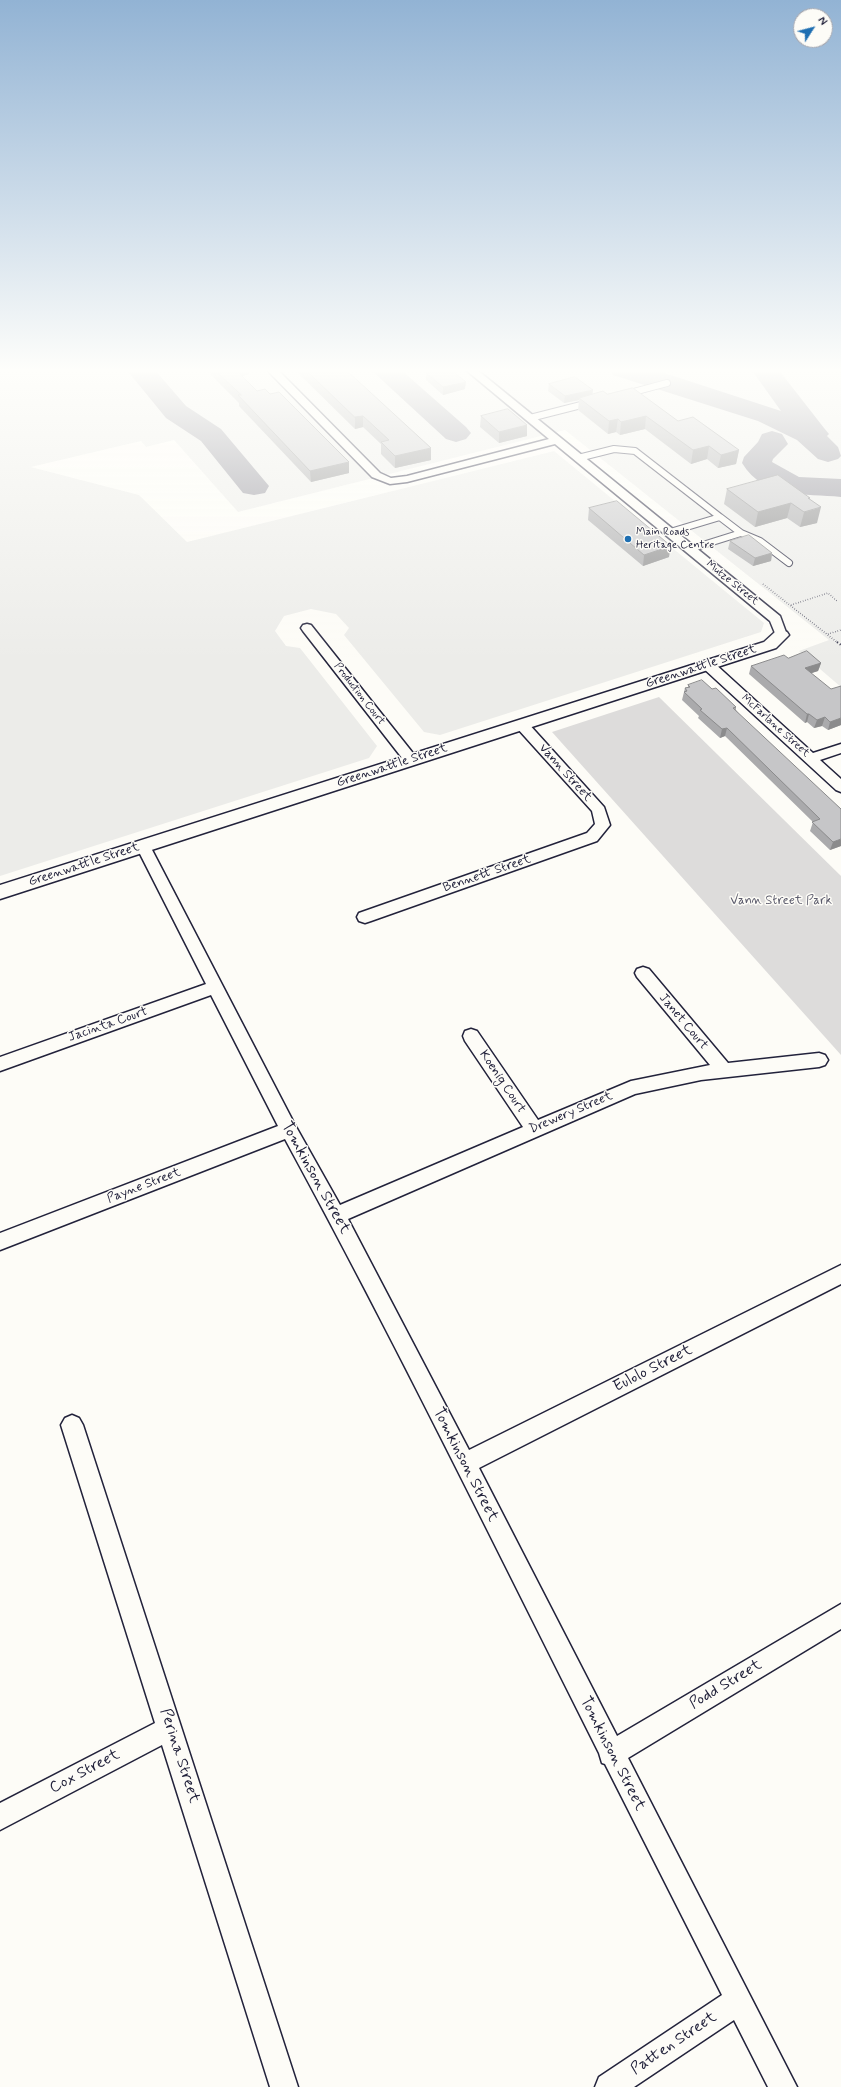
<!DOCTYPE html>
<html>
<head>
<meta charset="utf-8">
<style>
  body { margin:0 }
  #map { position:relative; width:841px; height:2087px; overflow:hidden; background:#fdfcf7; font-family:Mynerve,sans-serif }
  canvas { display:block }
  .north { position:absolute; left:793px; top:8px; width:40px; height:40px; box-sizing:border-box; background:#fdfcf7; border:1px solid #a5a5ac; border-radius:50%; rotate:54deg; font-size:11px; font-weight:700; line-height:16px; text-align:center; color:#22223b }
  .north::after { content:''; display:block; margin:auto; width:14px; height:18px; background:#1f6fb2; clip-path:polygon(50% 0,100% 100%,50% 72%,0 100%) }
</style>
</head>
<body>
<div id="map">
<canvas width="841" height="2087"></canvas>
<div class="north">N</div>
</div>
<script>
const context = document.querySelector('canvas').getContext('2d');
context.lineJoin = 'round';
function fillPath(path, color) { context.fillStyle = color; context.fill(path, 'evenodd'); }
function trace(path, color, width, dash) { context.strokeStyle = color; context.lineWidth = width; context.lineCap = dash ? 'butt' : 'round'; context.setLineDash(dash || []); context.stroke(path); }
function label(font, color, halo, rows, align = 'center') {
  context.font = font + ' Mynerve,sans-serif'; context.lineWidth = 3; context.setLineDash([]); context.textBaseline = 'middle'; context.strokeStyle = halo; context.fillStyle = color; for (const [text, x, y, turn = 0] of rows) {
    context.save(); context.translate(x, y); context.rotate((+turn || 0) * Math.PI / 180); context.textAlign = isNaN(turn) ? turn : align; if (halo) context.strokeText(text, 0, 0); context.fillText(text, 0, 0); context.restore();
  }
}
const built = new Path2D(`
  M 0,369 L 841,369 L 841,687 L 799,651 L 829,640 L 565,430 L 238,512 L 174,440 L 146,447 L 141,441 L 31,467 L 139,495 L 187,542 L 554,451 L 764,623 L 761,632 L 440,735 L 424,732 L 344,635 L 349,628 L 336,614 L 311,609 L 284,616 L 275,631 L 286,646 L 300,648 L 377,746 L 369,758 L 0,876 Z`);
const green = new Path2D(`
  M 659,697 L 841,876 L 841,1055 L 552,732 Z`);
const taxiway = new Path2D(`
  M 126,369 L 154,369 L 186,406 L 221,429 L 269,486 L 265,493 L 254,495 L 243,493 L 201,441 L 166,418 Z
  M 370,369 L 400,369 L 466,427 L 471,433 L 466,439 L 456,442 L 446,439 Z
  M 610,369 L 652,369 L 781,411 L 751,369 L 778,369 L 824,428 L 829,434 L 827,436 L 838,447 L 841,456 L 838,459 L 828,462 L 818,459 L 797,440 L 758,421 L 613,375 Z
  M 772,431 L 782,434 L 788,444 L 773,459 L 772,462 L 799,477 L 841,479 L 841,497 C 805,493 765,500 742,463 L 744,457 L 758,442 L 762,434 Z`);
const pathFar1 = new Path2D(`
  M 763,584 L 838,643
  M 791,605 L 828,593 L 838,602
  M 828,634 L 841,630`);
const path = new Path2D(`
  M 837,642 L 841,645`);
const service = new Path2D(`
  M 626,394 L 667,383
  M 530,418 L 589,403
  M 578,458 L 614,449 L 635,451 L 720,517
  M 670,532 L 720,517 L 741,533 L 690,549
  M 741,533 L 760,541 L 789,563`);
const minor = new Path2D(`
  M 266,369 L 277,369 L 380,473 L 391,478 L 407,476 L 549,439 L 466,370 L 476,369 L 780,616 L 787,635 L 781,639 L 777,638 L 770,621 L 555,444 L 407,482 L 390,484 L 372,477 Z
  M 307,624 L 311,625 L 416,757 L 418,760 L 416,763 L 406,763 L 303,631 L 301,628 L 303,625 Z
  M 708,661 L 713,662 L 813,753 L 841,744 L 841,753 L 820,760 L 841,779 L 841,792 L 836,790 L 703,668 L 702,665 Z
  M 522,721 L 527,722 L 604,807 L 610,825 L 597,841 L 371,921 L 365,923 L 359,921 L 357,917 L 359,913 L 587,833 L 595,824 L 592,811 L 517,728 L 515,725 L 517,722 Z
  M 143,841 L 148,842 L 150,846 L 295,1125 L 340,1205 L 523,1127 L 465,1041 L 463,1036 L 465,1031 L 471,1029 L 477,1031 L 538,1120 L 631,1081 L 710,1065 L 637,977 L 635,973 L 637,969 L 643,967 L 649,969 L 728,1063 L 819,1053 L 825,1055 L 828,1060 L 825,1065 L 819,1067 L 701,1080 L 635,1094 L 348,1219 L 469,1450 L 841,1265 L 841,1284 L 479,1468 L 617,1736 L 841,1604 L 841,1629 L 628,1758 L 797,2087 L 768,2087 L 734,2020 L 634,2087 L 595,2087 L 599,2077 L 722,1995 L 605,1764 L 602,1763 L 599,1753 C 496,1548 395,1341 285,1139 L 0,1250 L 0,1233 L 278,1126 L 211,995 L 0,1071 L 0,1057 L 206,984 L 136,846 L 138,842 Z
  M 72,1415 L 79,1418 L 83,1425 L 298,2087 L 270,2087 L 162,1745 L 0,1830 L 0,1803 L 155,1723 L 61,1425 L 65,1418 Z`);
const tertiary = new Path2D(`
  M 781,630 L 787,632 L 789,635 L 776,648 L 0,899 L 0,885 L 764,642 L 775,632 Z`);
const wall = new Path2D(`
  M 206,369 L 249,369 L 249,374 L 242,376 L 257,391 L 349,473 L 311,482 L 239,406 L 239,403 L 217,381 Z
  M 296,369 L 345,369 L 431,460 L 395,468 L 381,454 L 381,444 L 363,427 L 355,429 L 297,372 Z
  M 426,373 L 465,389 L 443,395 L 426,380 Z
  M 549,384 L 593,394 L 607,394 L 678,421 L 739,450 L 736,464 L 718,468 L 707,459 L 691,464 L 645,429 L 620,435 L 616,432 L 608,434 L 578,410 L 579,400 L 564,403 L 548,391 Z
  M 481,416 L 527,436 L 499,443 L 480,427 Z
  M 727,489 L 809,499 L 817,523 L 800,527 L 787,518 L 755,527 L 724,504 Z
  M 589,508 L 669,557 L 643,566 L 588,520 Z
  M 730,541 L 772,553 L 771,561 L 753,566 L 728,549 Z
  M 821,663 L 818,671 L 811,673 L 841,725 L 828,730 L 822,726 L 814,728 L 807,722 L 805,723 L 749,674 L 751,666 Z
  M 688,685 L 712,689 L 736,707 L 736,710 L 841,846 L 830,850 L 810,831 L 813,822 L 725,736 L 720,738 L 698,718 L 699,716 L 682,700 L 685,688 L 688,687 Z`);
const shadedWall = new Path2D(`
  M 233,369 L 249,369 L 249,374 L 234,378 Z
  M 466,382 L 465,389 L 443,395 L 443,387 Z
  M 593,390 L 592,397 L 579,398 L 579,400 L 564,403 L 565,396 Z
  M 363,416 L 363,427 L 355,429 L 355,417 Z
  M 646,416 L 645,429 L 620,435 L 621,422 Z
  M 618,419 L 616,432 L 608,434 L 609,421 Z
  M 527,425 L 527,436 L 499,443 L 499,432 Z
  M 709,446 L 707,459 L 691,464 L 693,450 Z
  M 431,448 L 431,460 L 395,468 L 395,456 Z
  M 739,450 L 736,464 L 718,468 L 721,455 Z
  M 349,462 L 349,473 L 311,482 L 310,471 Z
  M 808,498 L 810,498 L 806,512 L 821,507 L 817,523 L 800,527 Z
  M 791,503 L 787,518 L 755,527 L 758,512 Z
  M 671,546 L 669,557 L 643,566 L 644,555 Z
  M 772,553 L 771,561 L 753,566 L 755,558 Z
  M 821,663 L 818,671 L 803,676 L 805,668 Z
  M 807,714 L 809,714 L 807,722 L 805,723 Z
  M 825,717 L 822,726 L 814,728 L 817,720 Z
  M 841,718 L 841,725 L 828,730 L 830,722 Z
  M 727,728 L 725,736 L 720,738 L 722,729 Z
  M 841,839 L 841,846 L 830,850 L 833,842 Z`);
const building = new Path2D(`
  M 214,369 L 235,369 L 257,391 L 265,389 L 270,394 L 279,392 L 349,462 L 310,471 L 238,395 L 241,395 Z
  M 305,369 L 345,369 L 431,448 L 395,456 L 381,442 L 389,440 L 363,416 L 355,417 Z
  M 443,369 L 450,369 L 466,382 L 443,387 L 426,373 Z
  M 575,377 L 593,390 L 565,396 L 549,384 Z
  M 633,388 L 678,421 L 693,417 L 739,450 L 721,455 L 709,446 L 693,450 L 646,416 L 621,422 L 618,419 L 609,421 L 579,398 L 603,391 L 607,394 Z
  M 508,409 L 527,425 L 499,432 L 481,416 Z
  M 778,475 L 810,498 L 808,498 L 821,507 L 804,512 L 791,503 L 758,512 L 727,489 Z
  M 617,501 L 671,546 L 644,555 L 589,508 Z
  M 749,535 L 772,553 L 755,558 L 730,541 Z
  M 807,651 L 821,663 L 805,668 L 831,689 L 841,686 L 841,718 L 830,722 L 825,717 L 817,720 L 809,714 L 807,714 L 751,666 L 784,655 L 788,658 Z
  M 702,680 L 712,689 L 716,688 L 736,707 L 733,708 L 841,809 L 841,839 L 833,842 L 812,822 L 820,819 L 727,728 L 722,729 L 700,710 L 702,709 L 684,692 L 687,691 L 685,688 L 690,687 L 688,685 Z`);
const markers = [
  [628,539,4,"#1f6fb2"]
];
const farPoinames = [
  ["Main Roads",636,533],
  ["Heritage Centre",636,546]
];
const farStreetnames = [
  ["Mutze Street",732,583,39],
  ["Production Court",359,694,52],
  ["McFarlane Street",775,726,42]
];
const streetNames = [
  ["Greenwattle Street",701,667,-18],
  ["Greenwattle Street",392,766,-18],
  ["Vann Street",565,773,48],
  ["Greenwattle Street",84,865,-18],
  ["Bennett Street",487,874,-19],
  ["Janet Court",683,1022,50],
  ["Jacinta Court",108,1025,-19],
  ["Koenig Court",502,1082,56],
  ["Drewery Street",571,1113,-23],
  ["Payne Street",144,1186,-21]
];
const parkNames = [
  ["Vann Street Park",781,901]
];
const nearStreetnames = [
  ["Tomkinson Street",315,1178,61],
  ["Eulolo Street",653,1369,-27],
  ["Tomkinson Street",465,1465,63],
  ["Podd Street",726,1685,-31],
  ["Tomkinson Street",612,1754,63],
  ["Perina Street",179,1756,72],
  ["Cox Street",85,1772,-28],
  ["Patten Street",674,2044,-34]
];
fillPath(built, '#ecece9');
fillPath(green, '#dddcdb');
fillPath(taxiway, '#908f99');
trace(service, '#22223b', 8);
trace(minor, '#22223b', 3);
trace(tertiary, '#22223b', 3);
trace(pathFar1, '#22223b', 1.5, [0.5, 2]);
trace(path, '#22223b', 2, [1, 2.5]);
trace(service, '#fdfcf7', 6);
fillPath(minor, '#fdfcf7');
fillPath(tertiary, '#fdfcf7');
fillPath(wall, '#aaaaac');
fillPath(shadedWall, '#8b8b8c');
fillPath(building, '#c6c6c8');
trace(building, '#8b8b8c', 1);
const sky = context.createLinearGradient(0, 0, 0, 662);
sky.addColorStop(0, '#92b3d4');
sky.addColorStop(0.56, '#fefefb');
sky.addColorStop(1, '#fefefb00');
context.fillStyle = sky;
context.fillRect(0, 0, 841, 662);
for (const [x, y, r, color] of markers) { const dot = new Path2D(); dot.arc(x, y, r, 0, 2 * Math.PI); context.fillStyle = color; context.fill(dot); trace(dot, '#fdfcf7', 1.5); }
label('11px', '#22223b', '#fdfcf7', farPoinames, 'left');
label('11px', '#22223b', '#fdfcf7', farStreetnames);
label('13px', '#22223b', '#fdfcf7', streetNames);
label('13px', '#5a5a6b', '#fdfcf7', parkNames);
label('16px', '#22223b', '#fdfcf7', nearStreetnames);
</script>
</body>
</html>
